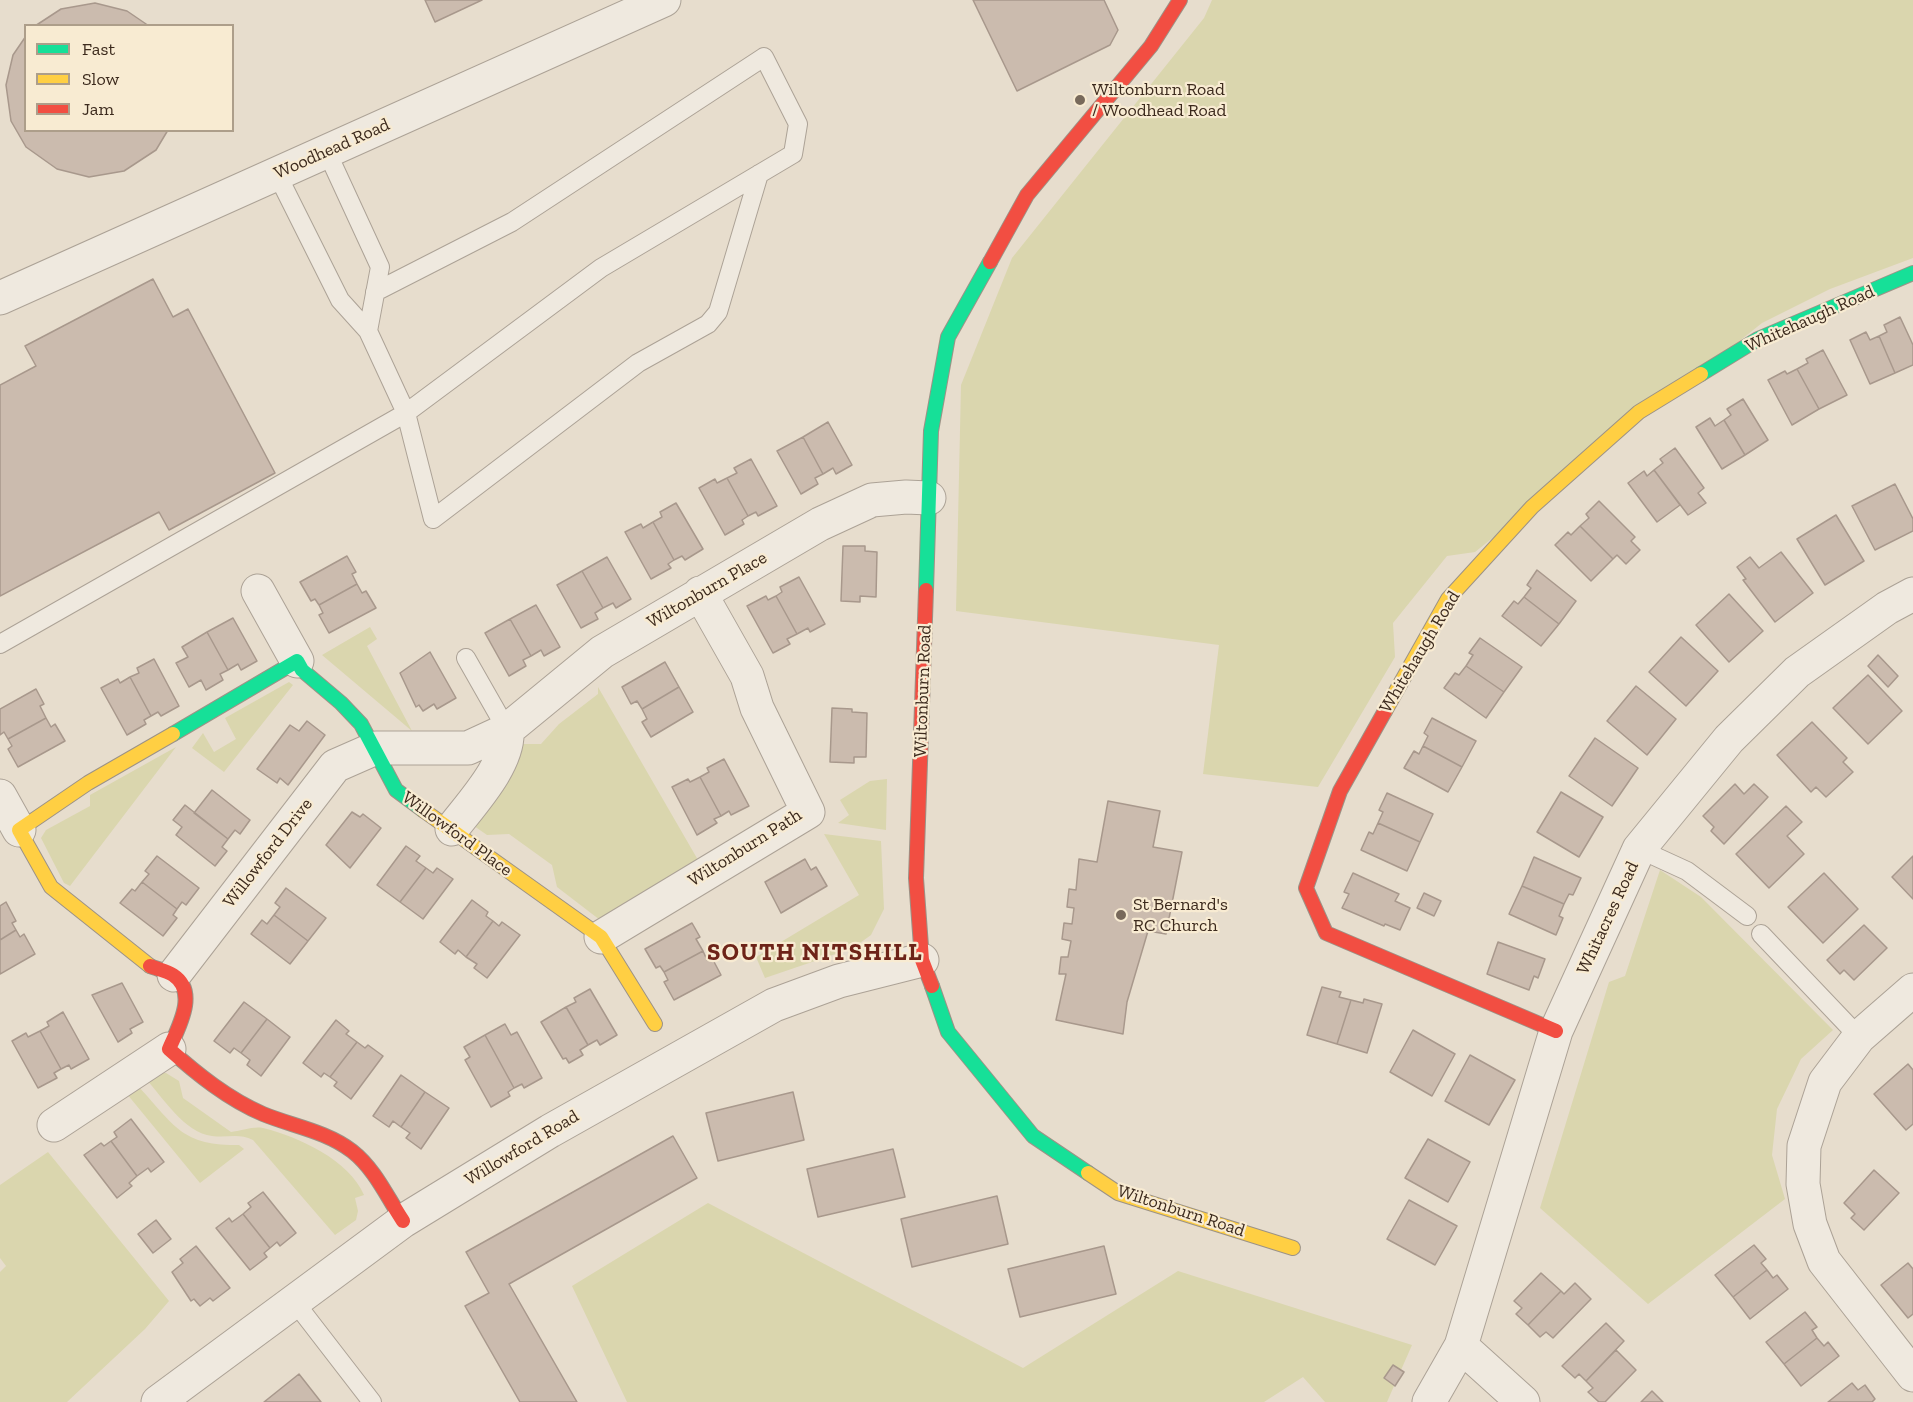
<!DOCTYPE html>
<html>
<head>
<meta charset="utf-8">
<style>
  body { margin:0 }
  #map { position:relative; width:1913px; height:1402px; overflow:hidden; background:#e7ddcd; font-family:"Zilla Slab",serif }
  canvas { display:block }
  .legend { position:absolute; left:24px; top:24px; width:210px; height:108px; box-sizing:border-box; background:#f8ebd2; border:2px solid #ad9e8a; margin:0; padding:8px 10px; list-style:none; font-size:18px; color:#3c2a1d }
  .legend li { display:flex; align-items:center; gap:12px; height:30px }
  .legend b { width:30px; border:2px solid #ad9e8a }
</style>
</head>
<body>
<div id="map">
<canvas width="1913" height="1402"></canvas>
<ul class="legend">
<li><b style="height:8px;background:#16e098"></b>Fast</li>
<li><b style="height:8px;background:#ffcf43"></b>Slow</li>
<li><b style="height:8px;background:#f24e42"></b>Jam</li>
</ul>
</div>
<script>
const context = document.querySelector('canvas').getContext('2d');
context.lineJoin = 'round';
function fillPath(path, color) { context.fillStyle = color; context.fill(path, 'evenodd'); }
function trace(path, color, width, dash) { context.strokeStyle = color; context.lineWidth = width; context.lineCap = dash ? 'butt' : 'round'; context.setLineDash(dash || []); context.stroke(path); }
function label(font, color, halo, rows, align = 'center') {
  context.font = font + ' "Zilla Slab",serif'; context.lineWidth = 4.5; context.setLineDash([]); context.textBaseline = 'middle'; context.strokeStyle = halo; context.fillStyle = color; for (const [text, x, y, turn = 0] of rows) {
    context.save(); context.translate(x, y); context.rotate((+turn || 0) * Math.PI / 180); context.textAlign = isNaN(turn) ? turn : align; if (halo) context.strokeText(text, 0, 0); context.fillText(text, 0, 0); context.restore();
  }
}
const green = new Path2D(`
  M 1212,0 L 1913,0 L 1913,258 L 1830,289 L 1762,323 L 1475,552 L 1447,556 L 1393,623 L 1395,657 L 1318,787 L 1203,774 L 1219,645 L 956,611 L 961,385 L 1012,258 L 1204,18 Z
  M 370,627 L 377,639 L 367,646 L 412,731 L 322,655 Z
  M 289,682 L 293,685 L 224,772 L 192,748 L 203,733 L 214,752 L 236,739 L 225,718 Z
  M 598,687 L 698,860 L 600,920 L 557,887 L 552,865 L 509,834 L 487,835 L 467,821 L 523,744 L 541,744 L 559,724 L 598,694 Z
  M 176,747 L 70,886 L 64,883 L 41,838 L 46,830 L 90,806 L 90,795 Z
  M 887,779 L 886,830 L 838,823 L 849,815 L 840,800 L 870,781 Z
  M 824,834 L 881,841 L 884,909 L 871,935 L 853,948 L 765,978 L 756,957 L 859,895 Z
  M 1660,870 L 1701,897 L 1833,1030 L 1801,1059 L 1777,1109 L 1772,1155 L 1785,1199 L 1648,1304 L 1540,1208 L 1609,982 L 1625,976 Z
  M 155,1073 L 166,1073 L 179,1081 L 183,1098 L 231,1132 C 240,1131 254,1126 263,1128 C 299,1137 349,1160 364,1195 L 355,1198 L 358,1211 L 356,1220 L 335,1235 L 253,1140 C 239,1133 228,1138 212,1136 C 185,1133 163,1098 146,1079 Z
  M 137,1085 C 174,1124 180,1146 239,1145 L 244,1149 L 200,1183 L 127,1094 Z
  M 48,1152 L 169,1301 L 145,1329 L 67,1402 L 0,1402 L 0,1272 L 6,1266 L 0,1258 L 0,1185 Z
  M 708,1203 L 1023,1368 L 1178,1271 L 1412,1345 L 1387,1402 L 1325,1402 L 1303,1377 L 1264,1402 L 627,1402 L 572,1286 Z`);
const building = new Path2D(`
  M 425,0 L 482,0 L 435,22 Z
  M 973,0 L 1104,0 L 1118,30 L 1110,45 L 1017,91 Z
  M 95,3 L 127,11 L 149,26 L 35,26 L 61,9 Z
  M 26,36 L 26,130 L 168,130 L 156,150 L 124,171 L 89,177 L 57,169 L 26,147 L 11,121 L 6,85 L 13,55 Z
  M 153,279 L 173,317 L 188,309 L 275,473 L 169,530 L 159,512 L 0,596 L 0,385 L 36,366 L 25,346 Z
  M 1900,317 L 1913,345 L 1913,365 L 1895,373 L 1879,336 L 1887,332 L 1884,325 Z
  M 1866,332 L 1870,340 L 1879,336 L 1895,373 L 1870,384 L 1850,340 Z
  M 1823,350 L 1847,395 L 1819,409 L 1797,369 L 1808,363 L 1806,359 Z
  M 1797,369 L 1819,409 L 1792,425 L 1768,380 L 1785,371 L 1787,374 Z
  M 1743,399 L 1768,440 L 1745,455 L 1724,420 L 1731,415 L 1727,409 Z
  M 1710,418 L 1715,426 L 1724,420 L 1745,455 L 1722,469 L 1696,427 Z
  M 828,422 L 852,465 L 836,474 L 833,468 L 823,474 L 803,437 Z
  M 803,437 L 823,474 L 815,478 L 818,484 L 801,494 L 777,451 Z
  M 1675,448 L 1704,488 L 1698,493 L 1706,503 L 1688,515 L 1654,470 L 1663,463 L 1660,459 Z
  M 751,459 L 777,506 L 758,516 L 756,512 L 748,516 L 727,478 L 737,473 L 734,468 Z
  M 1654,470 L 1680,505 L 1657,522 L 1628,483 L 1644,471 L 1647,476 Z
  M 727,478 L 748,516 L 742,520 L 744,524 L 725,535 L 699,488 L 715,479 L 717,483 Z
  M 1895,484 L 1913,519 L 1913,531 L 1875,550 L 1852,506 Z
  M 1599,501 L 1635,537 L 1631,541 L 1640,550 L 1626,564 L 1617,555 L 1613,559 L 1580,526 L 1589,518 L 1586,514 Z
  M 676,503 L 703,549 L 685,560 L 682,556 L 674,560 L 653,522 L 662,517 L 660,512 Z
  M 1836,515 L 1864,561 L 1825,585 L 1797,539 Z
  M 653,522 L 674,560 L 668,564 L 671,568 L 651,579 L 625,532 L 641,524 L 643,528 Z
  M 1580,526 L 1613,559 L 1591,581 L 1555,545 L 1568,532 L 1571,535 Z
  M 843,546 L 865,546 L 865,551 L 877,552 L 876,597 L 860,596 L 860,602 L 841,601 Z
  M 1781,552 L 1813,593 L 1775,622 L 1743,580 L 1746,579 L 1737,567 L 1750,557 L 1759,568 Z
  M 347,556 L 356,572 L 352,574 L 357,584 L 319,605 L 315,599 L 311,601 L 300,582 Z
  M 607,557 L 631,599 L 616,608 L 613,603 L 603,608 L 582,571 Z
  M 1537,570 L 1576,601 L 1559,624 L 1524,597 L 1531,588 L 1527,585 Z
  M 582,571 L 603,608 L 595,613 L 598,619 L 581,628 L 557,585 Z
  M 799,577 L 825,624 L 810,632 L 808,628 L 797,634 L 776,596 L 782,592 L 780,587 Z
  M 357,584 L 362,593 L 366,591 L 376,608 L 329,633 L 319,615 L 323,613 L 319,605 Z
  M 1729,594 L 1763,631 L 1729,662 L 1696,625 Z
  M 766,596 L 768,600 L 776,596 L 797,634 L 787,639 L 790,644 L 773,653 L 747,606 Z
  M 1524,597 L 1559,624 L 1541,646 L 1502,616 L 1514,601 L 1518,604 Z
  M 536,605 L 560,647 L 544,656 L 541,650 L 531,656 L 510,619 Z
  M 233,618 L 257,661 L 241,670 L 238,664 L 228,670 L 207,632 Z
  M 510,619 L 531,656 L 523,660 L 526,666 L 509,676 L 485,633 Z
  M 207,632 L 228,670 L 220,674 L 223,680 L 206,690 L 201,680 L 189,687 L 176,663 L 188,657 L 182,647 Z
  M 1681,637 L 1718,671 L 1686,706 L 1649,672 Z
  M 1480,638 L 1522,667 L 1504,692 L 1466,666 L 1473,655 L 1469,653 Z
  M 430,652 L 456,698 L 437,709 L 434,704 L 423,711 L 419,705 L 416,707 L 400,673 Z
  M 1878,655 L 1898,676 L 1888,687 L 1868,666 Z
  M 154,659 L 179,706 L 161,716 L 158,712 L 151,716 L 130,677 L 139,673 L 137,668 Z
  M 665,662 L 679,687 L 642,709 L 637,701 L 631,704 L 622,687 Z
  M 1466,666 L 1504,692 L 1486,718 L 1444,688 L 1455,673 L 1459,675 Z
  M 1868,675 L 1902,711 L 1868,744 L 1833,708 Z
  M 130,677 L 151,716 L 144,720 L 146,724 L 127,735 L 101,688 L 118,679 L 120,683 Z
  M 1636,686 L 1676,719 L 1647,755 L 1607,721 Z
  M 679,687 L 693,712 L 651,737 L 642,722 L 647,719 L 642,709 Z
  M 36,689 L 44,704 L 40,706 L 46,718 L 8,739 L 4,732 L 0,735 L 0,709 Z
  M 832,708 L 852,709 L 852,712 L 867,713 L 866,757 L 854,757 L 854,763 L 830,762 Z
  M 46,718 L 51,727 L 55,724 L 65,741 L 18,767 L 8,749 L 12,746 L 8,739 Z
  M 1432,718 L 1476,741 L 1462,767 L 1423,746 L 1428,736 L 1424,733 Z
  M 307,721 L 325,735 L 288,785 L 280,778 L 277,783 L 257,769 L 290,725 L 299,731 Z
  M 1812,722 L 1847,758 L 1843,762 L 1853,772 L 1826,797 L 1816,787 L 1811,792 L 1777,755 Z
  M 1595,738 L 1638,768 L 1612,806 L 1569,776 Z
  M 1423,746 L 1462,767 L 1448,792 L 1404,768 L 1414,751 L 1419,754 Z
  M 724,759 L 749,806 L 731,815 L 729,811 L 721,816 L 700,777 L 709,772 L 707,768 Z
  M 700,777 L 721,816 L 714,819 L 717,823 L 697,835 L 672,787 L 688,779 L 690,782 Z
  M 1735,784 L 1744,794 L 1754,784 L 1768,797 L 1724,844 L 1711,831 L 1714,827 L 1703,816 Z
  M 212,790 L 250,820 L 240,834 L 235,830 L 228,839 L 194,813 Z
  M 1561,792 L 1603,817 L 1579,857 L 1537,832 Z
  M 1387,793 L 1433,814 L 1420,842 L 1378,823 L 1383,812 L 1379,810 Z
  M 1108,801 L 1160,811 L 1153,847 L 1182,852 L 1166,934 L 1148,931 L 1127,1002 L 1123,1034 L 1056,1020 L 1066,974 L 1059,974 L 1061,957 L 1068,957 L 1071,941 L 1062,939 L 1064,923 L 1072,924 L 1074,908 L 1067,907 L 1069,889 L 1076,890 L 1079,859 L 1097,862 Z
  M 185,805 L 228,839 L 222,847 L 227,851 L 215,866 L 176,835 L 182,827 L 173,820 Z
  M 1786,806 L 1802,822 L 1787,836 L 1804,854 L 1769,888 L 1736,854 Z
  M 352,812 L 360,817 L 363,814 L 381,828 L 350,868 L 326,845 Z
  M 1378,823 L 1420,842 L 1407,871 L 1361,850 L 1369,832 L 1373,834 Z
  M 406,846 L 420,856 L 416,861 L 426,868 L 400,902 L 377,885 Z
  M 157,856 L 199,888 L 186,905 L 182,902 L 177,909 L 142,882 L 149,874 L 145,871 Z
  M 1913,856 L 1913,899 L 1892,877 Z
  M 1534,857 L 1581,878 L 1573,895 L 1569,894 L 1564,904 L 1522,886 Z
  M 805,859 L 811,870 L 816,867 L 827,886 L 781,913 L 765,882 Z
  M 426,868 L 433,873 L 437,868 L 453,879 L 423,919 L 400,902 Z
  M 1353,873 L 1399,894 L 1395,901 L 1410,908 L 1400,930 L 1385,924 L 1384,926 L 1342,908 L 1349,894 L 1344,892 Z
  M 1824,873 L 1858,909 L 1823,943 L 1788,907 Z
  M 142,882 L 177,909 L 173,915 L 177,918 L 163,936 L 120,903 L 132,889 L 135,891 Z
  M 1522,886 L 1564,904 L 1559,916 L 1563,918 L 1556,935 L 1509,914 Z
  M 286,888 L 326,918 L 308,941 L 274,915 L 280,907 L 275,903 Z
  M 1424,893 L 1441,901 L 1434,916 L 1417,908 Z
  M 472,900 L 488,912 L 486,916 L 493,921 L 466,957 L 458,950 L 455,954 L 440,942 Z
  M 6,902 L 16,921 L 12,923 L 16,930 L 0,940 L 0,906 Z
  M 274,915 L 308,941 L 290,964 L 251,934 L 262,920 L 267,924 Z
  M 493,921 L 499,926 L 502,922 L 520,935 L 487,978 L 474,968 L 477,964 L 466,957 Z
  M 692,923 L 700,937 L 696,939 L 703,951 L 664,972 L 660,966 L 656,968 L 645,949 Z
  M 1864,925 L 1887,948 L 1854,980 L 1844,970 L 1840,974 L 1827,960 Z
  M 16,930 L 20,937 L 24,934 L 35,954 L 0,974 L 0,940 Z
  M 1498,942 L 1545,959 L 1538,978 L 1534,976 L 1529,990 L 1487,974 Z
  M 703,951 L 707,960 L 712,958 L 721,975 L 674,1000 L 664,982 L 668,980 L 664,972 Z
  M 122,983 L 143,1022 L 130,1029 L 132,1033 L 118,1042 L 92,995 Z
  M 1322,987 L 1341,992 L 1339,997 L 1351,1000 L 1337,1044 L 1307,1035 Z
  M 590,989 L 617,1035 L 600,1045 L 597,1040 L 588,1045 L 566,1007 L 576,1002 L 574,998 Z
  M 1364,999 L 1382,1004 L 1367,1053 L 1337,1044 L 1351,1000 L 1363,1003 Z
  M 244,1002 L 267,1019 L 241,1053 L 234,1048 L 230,1053 L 214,1041 Z
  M 566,1007 L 588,1045 L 580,1050 L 583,1055 L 569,1063 L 566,1058 L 563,1059 L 541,1022 Z
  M 63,1012 L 89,1059 L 71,1069 L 69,1065 L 61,1069 L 40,1031 L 49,1026 L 47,1022 Z
  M 267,1019 L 290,1037 L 261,1076 L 247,1065 L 250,1060 L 241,1053 Z
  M 336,1020 L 349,1031 L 346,1034 L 357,1042 L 330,1077 L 324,1073 L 321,1077 L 303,1063 Z
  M 505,1024 L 511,1035 L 517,1032 L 542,1078 L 524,1088 L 522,1084 L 514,1088 L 485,1035 Z
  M 1413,1030 L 1455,1054 L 1432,1096 L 1390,1072 Z
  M 40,1031 L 61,1069 L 54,1073 L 57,1078 L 38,1088 L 12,1041 L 26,1033 L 28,1037 Z
  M 485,1035 L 514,1088 L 508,1092 L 510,1096 L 491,1107 L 465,1060 L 470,1057 L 464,1047 Z
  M 357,1042 L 365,1048 L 368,1045 L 383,1056 L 351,1099 L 334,1086 L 337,1082 L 330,1077 Z
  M 1470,1055 L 1515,1080 L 1489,1125 L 1445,1101 Z
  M 1908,1064 L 1913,1070 L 1913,1124 L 1906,1130 L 1874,1094 Z
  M 401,1075 L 425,1092 L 401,1127 L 393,1121 L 389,1127 L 373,1116 Z
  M 425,1092 L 449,1108 L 421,1149 L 406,1138 L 410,1133 L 401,1127 Z
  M 793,1092 L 804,1140 L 718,1161 L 706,1113 Z
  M 131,1119 L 164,1162 L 151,1172 L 148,1168 L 137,1176 L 111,1141 L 117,1137 L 114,1132 Z
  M 673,1136 L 697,1178 L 509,1284 L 577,1402 L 520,1402 L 465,1306 L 489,1293 L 466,1252 Z
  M 1428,1139 L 1470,1162 L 1448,1202 L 1405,1178 Z
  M 111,1141 L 137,1176 L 129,1183 L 132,1186 L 117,1198 L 84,1155 L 101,1143 L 104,1146 Z
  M 893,1149 L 905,1197 L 818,1217 L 807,1169 Z
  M 1874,1170 L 1899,1193 L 1864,1230 L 1851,1218 L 1855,1214 L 1844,1203 Z
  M 263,1192 L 296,1233 L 280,1246 L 277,1242 L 270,1248 L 243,1214 L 251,1207 L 248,1203 Z
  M 997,1196 L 1008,1244 L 912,1267 L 901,1219 Z
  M 1409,1200 L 1457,1226 L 1435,1265 L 1387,1239 Z
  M 243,1214 L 270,1248 L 264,1253 L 267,1257 L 250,1270 L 216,1228 L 229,1218 L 232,1222 Z
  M 156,1220 L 171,1239 L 153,1253 L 138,1234 Z
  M 1754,1245 L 1766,1259 L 1761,1263 L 1767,1270 L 1733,1297 L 1715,1275 Z
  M 196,1246 L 230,1288 L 213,1301 L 210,1298 L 200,1306 L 194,1299 L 191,1301 L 172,1272 L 183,1263 L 180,1259 Z
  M 1104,1246 L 1116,1294 L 1020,1317 L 1008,1269 Z
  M 1908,1263 L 1913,1269 L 1913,1314 L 1908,1318 L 1881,1285 Z
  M 1767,1270 L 1773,1278 L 1777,1275 L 1788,1289 L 1750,1319 L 1733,1297 Z
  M 1541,1273 L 1561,1291 L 1528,1325 L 1516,1314 L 1522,1308 L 1514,1301 Z
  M 1575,1283 L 1591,1299 L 1553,1338 L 1546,1332 L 1540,1337 L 1528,1325 L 1561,1291 L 1564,1294 Z
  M 1805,1312 L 1817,1327 L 1812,1330 L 1817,1338 L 1784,1364 L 1766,1342 Z
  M 1606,1323 L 1624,1341 L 1586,1381 L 1579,1374 L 1575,1378 L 1562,1366 Z
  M 1817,1338 L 1824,1346 L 1828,1342 L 1839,1356 L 1801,1386 L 1784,1364 Z
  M 1616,1350 L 1636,1370 L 1605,1402 L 1599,1402 L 1588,1392 L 1593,1388 L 1586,1381 Z
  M 1393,1365 L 1404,1372 L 1395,1386 L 1384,1378 Z
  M 299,1374 L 321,1402 L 264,1402 Z
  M 1852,1383 L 1858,1390 L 1865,1385 L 1875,1399 L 1872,1402 L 1828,1402 Z
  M 1652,1391 L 1663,1402 L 1641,1402 Z`);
const lane = new Path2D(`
  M 327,152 L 380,267 L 368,331
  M 277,174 L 340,300 L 368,331 L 406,413 L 601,268 L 793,154 L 798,124 L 764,57 L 512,222 L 375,292
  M 0,644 L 406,413 L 433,519 L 638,363 L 708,324 L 718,312 L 759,174
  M 466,658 L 507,730
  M 1639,849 L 1687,871 L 1747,916
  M 1761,934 L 1859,1037
  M 294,1301 L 372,1402`);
const street = new Path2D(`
  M 0,298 L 664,0
  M 258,591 L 297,661
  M 0,796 L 19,830
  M 452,829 C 471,804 510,763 507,730
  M 601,937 L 808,812 L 757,708 L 747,676 L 700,593
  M 174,975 L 335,766 L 376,748 L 468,748 L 507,730 L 602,652 L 820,524 L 872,500 L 906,497 L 929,498
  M 1913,990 L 1859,1037 L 1825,1082 L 1804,1146 L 1803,1184 L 1810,1224 L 1824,1261 L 1913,1375
  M 54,1125 L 169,1049
  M 1461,1346 L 1523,1402
  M 158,1402 L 403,1221 L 550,1131 L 774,1005 L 839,981 L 922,960
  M 1429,1402 L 1461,1346 L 1556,1031 L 1639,849 L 1729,739 L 1797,672 L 1887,608 L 1913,594`);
const fast = new Path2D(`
  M 1701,374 L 1758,339 L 1913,273
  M 926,590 L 931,431 L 948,337 L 990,262
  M 173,734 L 297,661 L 302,670 L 341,703 L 361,724 L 396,790 L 423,810
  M 932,986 L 948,1032 L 1033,1136 L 1088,1173`);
const slow = new Path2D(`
  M 1385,711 L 1448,599 L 1532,507 L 1639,412 L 1701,374
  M 423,810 L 601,937 L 655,1024
  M 150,966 L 51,887 L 19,830 L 88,783 L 173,734
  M 1088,1173 L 1118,1193 L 1293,1248`);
const jam = new Path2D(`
  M 990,262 L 1027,195 L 1151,46 L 1180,0
  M 926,590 L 916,878 L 922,960 L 932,986
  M 1385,711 L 1340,791 L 1306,888 L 1326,933 L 1556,1031
  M 150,966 C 157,969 167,971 173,975 C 199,992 178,1028 169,1049 C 197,1074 228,1099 263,1114 C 292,1126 326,1131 352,1151 C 375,1169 387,1197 403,1221`);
const markers = [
  [1080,100,6,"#78695b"],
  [1121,915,6,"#78695b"]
];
const poiNames = [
  ["Wiltonburn Road",1092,90],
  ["/ Woodhead Road",1092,111],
  ["St Bernard's",1133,905],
  ["RC Church",1133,926]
];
const streetNames = [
  ["Woodhead Road",332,149,-24],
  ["Whitehaugh Road",1810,319,-24],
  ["Wiltonburn Place",707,590,-30],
  ["Whitehaugh Road",1420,652,-59],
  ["Wiltonburn Road",923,691,-88],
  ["Willowford Place",457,834,36],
  ["Wiltonburn Path",745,848,-32],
  ["Willowford Drive",268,853,-52],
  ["Whitacres Road",1608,918,-65],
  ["Willowford Road",522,1148,-31],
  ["Wiltonburn Road",1181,1211,18]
];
const districtNames = [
  ["SOUTH NITSHILL",815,953]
];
fillPath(green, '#dad6ae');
fillPath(building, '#cbbbae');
trace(building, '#a8988c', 1.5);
trace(lane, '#aca296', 20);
trace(street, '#aca296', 35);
trace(fast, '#9c9286', 16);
trace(slow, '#9c9286', 16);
trace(jam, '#9c9286', 16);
trace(lane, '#efe9df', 18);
trace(street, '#efe9df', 33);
trace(fast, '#16e098', 14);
trace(slow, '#ffcf43', 14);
trace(jam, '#f24e42', 14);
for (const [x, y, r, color] of markers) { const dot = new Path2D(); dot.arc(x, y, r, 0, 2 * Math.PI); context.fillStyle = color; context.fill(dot); trace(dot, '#f8ebd2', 2); }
label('18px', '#3c2a1d', '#f8ebd2', poiNames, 'left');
label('18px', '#3c2a1d', '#f8ebd2', streetNames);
context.letterSpacing = '1.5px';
label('bold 24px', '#6d2318', '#f8ebd2', districtNames);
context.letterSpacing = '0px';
</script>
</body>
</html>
